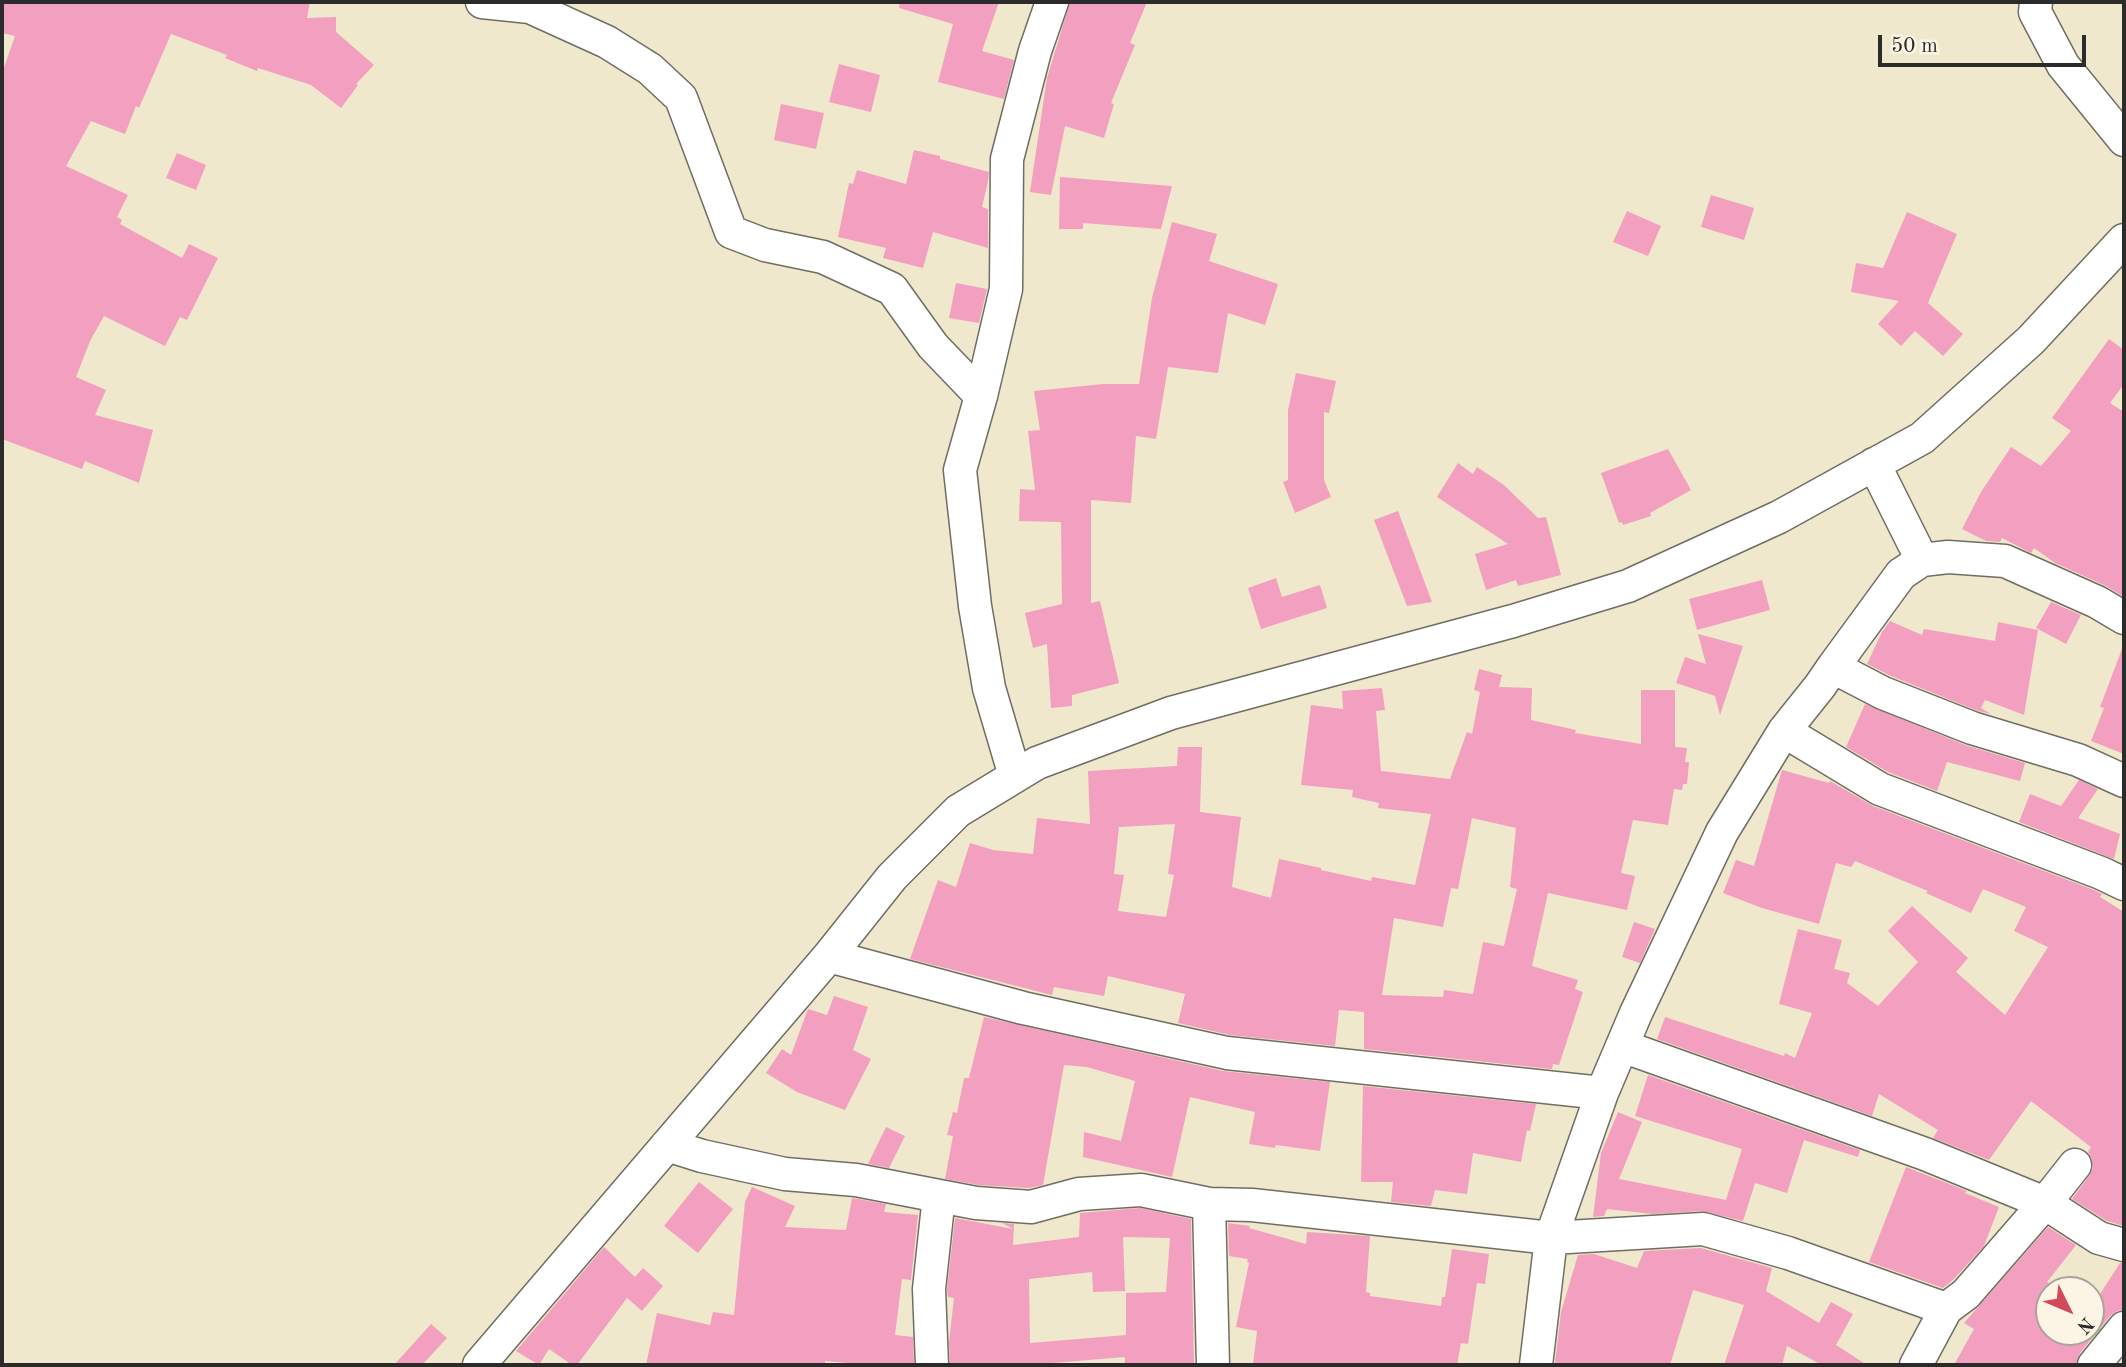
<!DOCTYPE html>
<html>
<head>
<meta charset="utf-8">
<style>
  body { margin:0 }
  #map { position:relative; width:2126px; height:1367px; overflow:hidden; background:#efe8cc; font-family:"Old Standard TT",serif }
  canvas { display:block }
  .frame { position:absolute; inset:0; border:4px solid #2b2b2b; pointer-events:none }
  .north { position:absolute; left:2035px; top:1276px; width:70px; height:70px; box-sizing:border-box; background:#fcf5e5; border:2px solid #a8a49b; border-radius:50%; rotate:133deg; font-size:19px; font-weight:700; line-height:28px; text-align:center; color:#2b2b2b }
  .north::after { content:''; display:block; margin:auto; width:24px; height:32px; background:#d1495b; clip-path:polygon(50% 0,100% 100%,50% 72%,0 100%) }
  .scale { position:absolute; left:1878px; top:35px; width:208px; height:32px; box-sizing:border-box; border:4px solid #2b2b2b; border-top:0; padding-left:9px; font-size:21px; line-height:24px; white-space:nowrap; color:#2b2b2b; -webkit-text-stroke:5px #fcf5e5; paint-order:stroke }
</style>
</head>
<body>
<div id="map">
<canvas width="2126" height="1367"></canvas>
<div class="frame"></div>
<div class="north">N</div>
<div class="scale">50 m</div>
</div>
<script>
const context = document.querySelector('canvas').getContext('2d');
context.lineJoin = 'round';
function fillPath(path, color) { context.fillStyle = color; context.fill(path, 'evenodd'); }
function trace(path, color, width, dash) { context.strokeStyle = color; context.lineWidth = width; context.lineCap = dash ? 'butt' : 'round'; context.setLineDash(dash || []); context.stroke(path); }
const building = new Path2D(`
  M 2,2 L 310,2 L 307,18 L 336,17 L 336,32 L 374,65 L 356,84 L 358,85 L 341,108 L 311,85 L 258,68 L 257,71 L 225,58 L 227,55 L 171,34 L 139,108 L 136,106 L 125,134 L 91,121 L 66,166 L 128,195 L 117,217 L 122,220 L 120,224 L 182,258 L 189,244 L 218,258 L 187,320 L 180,317 L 165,346 L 104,316 L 90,341 L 76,377 L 106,390 L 95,415 L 153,430 L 139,483 L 85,461 L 82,469 L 2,439 L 2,73 L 15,36 L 2,33 Z
  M 900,2 L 999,2 L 982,51 L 1014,60 L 1004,99 L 938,82 L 953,24 L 899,8 Z
  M 1070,2 L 1147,2 L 1130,43 L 1135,45 L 1111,103 L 1114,104 L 1104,138 L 1065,126 L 1051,195 L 1030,192 L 1047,78 Z
  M 839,64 L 880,75 L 871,112 L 829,102 Z
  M 781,104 L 824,113 L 816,149 L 774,140 Z
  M 914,150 L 940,156 L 940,159 L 989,172 L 988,181 L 982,207 L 988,209 L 988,248 L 933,232 L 923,268 L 883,258 L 886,248 L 838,237 L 849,183 L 853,184 L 857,170 L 906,184 Z
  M 177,153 L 206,165 L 196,190 L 166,178 Z
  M 1060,177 L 1172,186 L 1161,229 L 1083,223 L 1083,229 L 1059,229 Z
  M 1711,195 L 1754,208 L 1744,240 L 1701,227 Z
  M 1627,211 L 1661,226 L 1648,256 L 1613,242 Z
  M 1907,212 L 1957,234 L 1928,303 L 1963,334 L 1943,356 L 1915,331 L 1901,346 L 1878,324 L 1899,301 L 1851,292 L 1856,263 L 1883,268 Z
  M 1172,222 L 1217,234 L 1209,261 L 1278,284 L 1265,325 L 1228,313 L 1218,373 L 1168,367 L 1156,439 L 1136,436 L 1131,503 L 1091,500 L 1091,603 L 1100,601 L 1119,683 L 1072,695 L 1072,706 L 1051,708 L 1047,644 L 1033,648 L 1025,613 L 1062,604 L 1061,522 L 1019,521 L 1020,489 L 1035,490 L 1028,431 L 1040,430 L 1034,391 L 1103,384 L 1139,384 L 1152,298 Z
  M 956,283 L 987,289 L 979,323 L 949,318 Z
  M 2109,339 L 2124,350 L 2124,384 L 2110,403 L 2124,412 L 2124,597 L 2104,585 L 2055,563 L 2034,548 L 2031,553 L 2002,538 L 2000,542 L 1986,541 L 1962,529 L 1981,492 L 2011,447 L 2041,466 L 2071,431 L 2052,418 Z
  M 1296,373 L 1336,381 L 1329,413 L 1324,412 L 1324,480 L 1331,497 L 1295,513 L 1283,482 L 1288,480 L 1288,410 Z
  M 1668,449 L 1691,490 L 1650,513 L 1651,516 L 1623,525 L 1622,522 L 1619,523 L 1601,473 Z
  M 1458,463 L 1473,474 L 1477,467 L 1504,485 L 1538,518 L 1546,517 L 1561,575 L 1518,586 L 1516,580 L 1486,590 L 1475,554 L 1508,544 L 1437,497 Z
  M 1398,511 L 1432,602 L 1407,606 L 1374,520 Z
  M 1276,578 L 1282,597 L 1320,585 L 1327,608 L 1261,629 L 1248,588 Z
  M 1762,580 L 1770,610 L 1697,630 L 1689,599 Z
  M 2051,602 L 2081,615 L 2066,644 L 2036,628 Z
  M 1890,621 L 1922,635 L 1924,629 L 1995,641 L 1998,622 L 2038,630 L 2024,715 L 1985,700 L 1981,708 L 1991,714 L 1978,711 L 1891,676 L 1867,664 L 1882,632 Z
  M 1698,634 L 1743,646 L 1720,715 L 1715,696 L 1676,683 L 1685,657 L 1706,664 Z
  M 2122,649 L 2124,650 L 2124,754 L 2091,741 L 2104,708 L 2100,707 Z
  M 1479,669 L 1502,675 L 1499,687 L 1532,688 L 1531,720 L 1576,730 L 1575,733 L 1641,744 L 1641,690 L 1675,690 L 1675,747 L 1687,748 L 1685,762 L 1689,762 L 1687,784 L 1683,784 L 1682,790 L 1674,789 L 1668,825 L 1633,820 L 1621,873 L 1635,876 L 1627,910 L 1548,893 L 1532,966 L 1578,980 L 1575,989 L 1583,992 L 1559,1065 L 1553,1064 L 1552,1069 L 1364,1049 L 1364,1012 L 1339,1010 L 1335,1046 L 1230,1035 L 1178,1023 L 1185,994 L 1108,976 L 1104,996 L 1054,987 L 1052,995 L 910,959 L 938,880 L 956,887 L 970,843 L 993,850 L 1033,854 L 1037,818 L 1090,824 L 1088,771 L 1177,766 L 1178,747 L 1202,747 L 1200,812 L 1241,817 L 1232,887 L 1271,898 L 1279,859 L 1321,868 L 1321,870 L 1371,881 L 1372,877 L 1415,885 L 1431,814 L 1378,808 L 1379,803 L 1352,797 L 1353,790 L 1301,785 L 1311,705 L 1343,709 L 1342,691 L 1382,688 L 1385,710 L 1376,711 L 1381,771 L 1450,779 L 1467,732 L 1472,734 L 1480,692 L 1474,690 ZM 1472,818 L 1516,828 L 1510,887 L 1517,889 L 1504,946 L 1483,942 L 1473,994 L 1444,990 L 1443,997 L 1382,995 L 1394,918 L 1443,927 L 1451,888 L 1458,889 ZM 1175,824 L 1168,874 L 1174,875 L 1166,917 L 1118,911 L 1124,875 L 1114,874 L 1119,827 Z
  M 1865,704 L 1965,745 L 2025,763 L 2020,781 L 1947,762 L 1937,791 L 1888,772 L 1846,747 Z
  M 1782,770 L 1829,783 L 1830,781 L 1873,806 L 2094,890 L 2102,894 L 2100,897 L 2124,912 L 2124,1226 L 2107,1221 L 2072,1199 L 2089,1176 L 2093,1168 L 2092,1159 L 2088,1152 L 2091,1147 L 2031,1101 L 1989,1160 L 1933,1138 L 1938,1130 L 1879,1094 L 1872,1116 L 1657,1039 L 1665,1017 L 1784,1056 L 1785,1053 L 1795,1058 L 1812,1013 L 1779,1004 L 1798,929 L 1842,940 L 1834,969 L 1850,973 L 1847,983 L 1878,1006 L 1918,962 L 1888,931 L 1912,906 L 1968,958 L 1956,972 L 2005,1015 L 2048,947 L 2014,931 L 2026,907 L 1983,889 L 1971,913 L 1926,893 L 1928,891 L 1855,861 L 1851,867 L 1836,863 L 1819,924 L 1762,908 L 1723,893 L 1736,860 L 1754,866 Z
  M 2079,780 L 2098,789 L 2078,818 L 2120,834 L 2114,859 L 2019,822 L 2030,794 L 2061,806 Z
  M 1634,922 L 1655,929 L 1640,963 L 1622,957 Z
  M 834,996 L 868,1007 L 853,1050 L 871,1059 L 845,1110 L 797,1092 L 766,1073 L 782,1049 L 791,1055 L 808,1009 L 827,1015 Z
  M 984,1017 L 1223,1071 L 1330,1082 L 1320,1151 L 1276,1145 L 1275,1148 L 1249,1144 L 1255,1112 L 1190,1097 L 1172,1177 L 1083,1157 L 1084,1132 L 1121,1141 L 1135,1081 L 1087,1067 L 1064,1065 L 1043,1185 L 1029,1188 L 978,1185 L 945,1179 L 953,1136 L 947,1135 L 953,1112 L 957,1113 L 964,1078 L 969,1078 Z
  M 1648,1075 L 1860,1150 L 1858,1157 L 1804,1140 L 1787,1193 L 1755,1183 L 1743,1221 L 1702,1211 L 1653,1214 L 1607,1209 L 1604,1216 L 1593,1217 L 1601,1153 L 1618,1112 L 1642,1122 L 1619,1179 L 1726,1200 L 1742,1149 L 1635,1116 Z
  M 1363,1086 L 1536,1104 L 1530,1131 L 1527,1130 L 1521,1162 L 1473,1153 L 1467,1194 L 1435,1190 L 1431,1206 L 1391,1202 L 1393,1182 L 1361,1182 Z
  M 886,1127 L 905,1136 L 889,1168 L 868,1164 Z
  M 1906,1167 L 1967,1191 L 1965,1193 L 1999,1207 L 1984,1246 L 1953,1280 L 1943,1288 L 1869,1262 Z
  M 699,1182 L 733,1209 L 698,1253 L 664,1226 Z
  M 752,1187 L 795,1206 L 785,1227 L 846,1230 L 852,1198 L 886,1204 L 884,1212 L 918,1215 L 911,1280 L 902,1279 L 895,1335 L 913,1337 L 914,1365 L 871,1365 L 825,1361 L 825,1365 L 646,1365 L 657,1313 L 710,1325 L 713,1312 L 734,1315 L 745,1202 Z
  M 1140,1208 L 1191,1219 L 1194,1365 L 1125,1365 L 1125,1357 L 1052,1363 L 1052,1365 L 950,1365 L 949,1342 L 954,1298 L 948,1297 L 947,1290 L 955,1218 L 1013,1229 L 1002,1223 L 1014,1224 L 1013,1245 L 1079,1237 L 1080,1213 ZM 1123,1237 L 1170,1238 L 1166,1292 L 1126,1293 L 1126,1335 L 1030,1343 L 1029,1279 L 1092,1272 L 1093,1292 L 1125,1291 Z
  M 1228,1223 L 1250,1226 L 1249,1228 L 1306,1244 L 1307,1232 L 1370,1236 L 1366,1292 L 1370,1293 L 1370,1296 L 1441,1306 L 1442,1297 L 1445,1297 L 1452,1249 L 1489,1254 L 1485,1284 L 1477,1283 L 1468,1344 L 1461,1343 L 1457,1365 L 1253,1365 L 1257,1331 L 1236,1327 L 1249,1263 L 1247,1262 L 1248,1259 L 1229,1256 Z
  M 2048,1227 L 2076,1245 L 2047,1282 L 2049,1283 L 2049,1332 L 2091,1332 L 2091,1308 L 2120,1263 L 2124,1263 L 2124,1310 L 2117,1311 L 2110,1316 L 2080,1353 L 2076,1365 L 1954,1365 L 1974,1329 L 1964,1323 Z
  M 604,1247 L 635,1277 L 643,1268 L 663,1286 L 642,1311 L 627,1298 L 577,1365 L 572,1365 L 549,1349 L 539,1365 L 516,1351 Z
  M 1701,1248 L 1772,1268 L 1766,1291 L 1819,1323 L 1831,1302 L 1853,1314 L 1836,1345 L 1867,1365 L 1822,1365 L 1787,1346 L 1782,1365 L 1724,1365 L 1744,1305 L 1693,1290 L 1670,1365 L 1567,1365 L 1555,1363 L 1561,1312 L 1578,1255 L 1594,1254 L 1637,1268 L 1644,1251 Z
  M 431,1324 L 447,1338 L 422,1365 L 394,1365 Z`);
const minor = new Path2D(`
  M 482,2 L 530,7 L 607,42 L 650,69 L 681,98 L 731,232 L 765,245 L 823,257 L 892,289 L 933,346 L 981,396 L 960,470 L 975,606 L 989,688 L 1015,776
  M 2036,2 L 2035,12 L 2063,65 L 2124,140
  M 981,396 L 1006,289 L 1007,159 L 1035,51 L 1052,2
  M 1874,464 L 1922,560
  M 1833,667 L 1901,574 L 1922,560 L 1948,557 L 2005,561 L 2097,602 L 2124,618
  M 1784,731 L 1880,789 L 2101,873 L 2124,884
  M 829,956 L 1023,1008 L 1227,1053 L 1602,1093
  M 1622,1046 L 1925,1154 L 2045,1203 L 2099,1238 L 2124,1245
  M 667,1145 L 702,1156 L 785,1174 L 856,1180 L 939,1196
  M 1209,1204 L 1213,1365
  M 479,1365 L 829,956 L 892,877 L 958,811 L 1037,763 L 1171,713 L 1513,621 L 1628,586 L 1779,517 L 1922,438 L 2031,340 L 2124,240
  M 932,1365 L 929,1289 L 939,1196 L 976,1203 L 1031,1207 L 1079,1194 L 1141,1190 L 1209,1204 L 1252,1205 L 1551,1238 L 1703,1229 L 1788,1253 L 1946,1309
  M 1536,1365 L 1551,1238 L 1602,1093 L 1636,1013 L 1722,832 L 1784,731 L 1820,686 L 1833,667 L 1883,693 L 1972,728 L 2078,760 L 2124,781
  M 1916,1365 L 1946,1309 L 1966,1294 L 2045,1203 L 2075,1165
  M 2094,1365 L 2124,1328`);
fillPath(building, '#f39fbf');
trace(minor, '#706d63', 35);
trace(minor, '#fff', 32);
</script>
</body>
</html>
